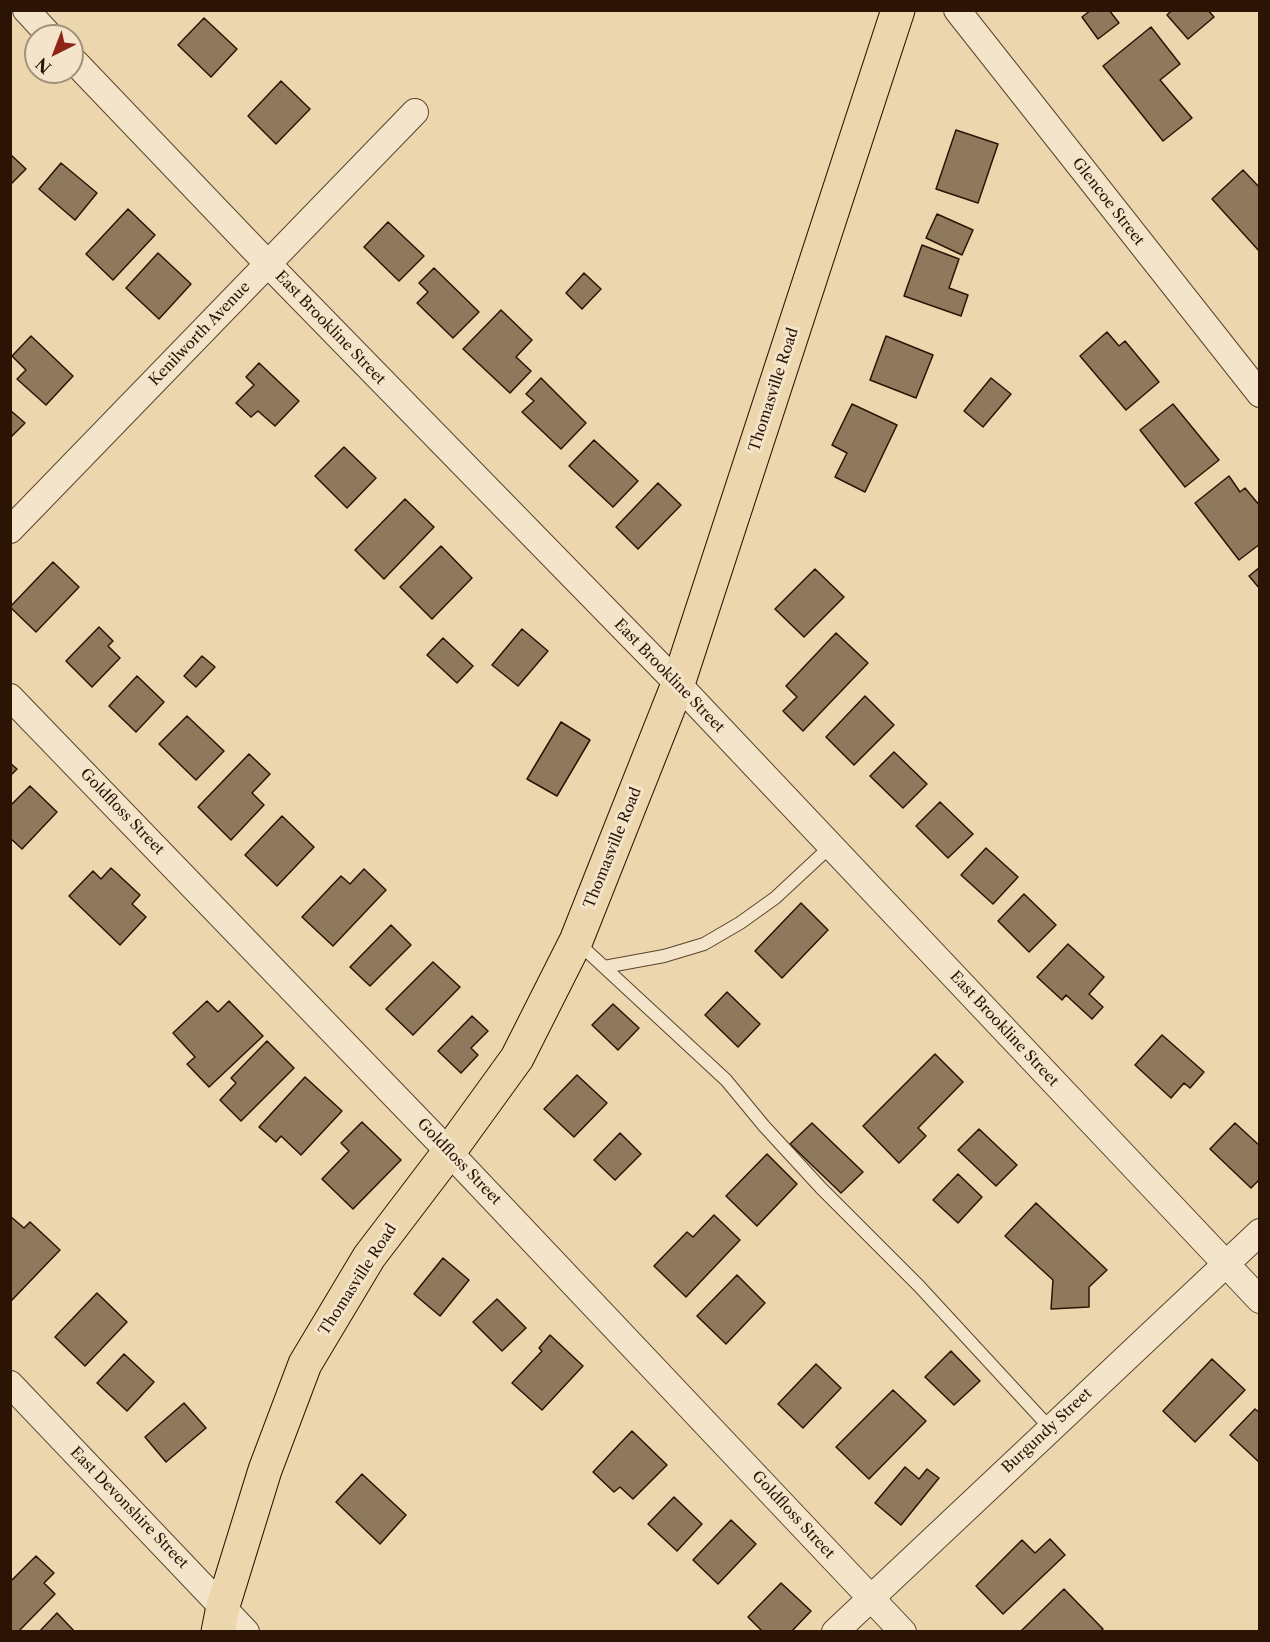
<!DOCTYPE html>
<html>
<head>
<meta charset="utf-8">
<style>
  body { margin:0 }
  #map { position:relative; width:1270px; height:1642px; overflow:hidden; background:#ecd6ad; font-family:"Libre Caslon Text",serif }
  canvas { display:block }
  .frame { position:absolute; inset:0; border:12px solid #2b1404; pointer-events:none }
  .north { position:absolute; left:24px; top:24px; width:60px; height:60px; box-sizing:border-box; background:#f3e4ca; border:2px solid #a3917b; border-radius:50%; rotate:222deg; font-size:16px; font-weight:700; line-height:24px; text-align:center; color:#2b1404 }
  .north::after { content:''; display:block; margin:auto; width:21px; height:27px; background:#8f2418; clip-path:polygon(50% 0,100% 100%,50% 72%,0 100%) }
</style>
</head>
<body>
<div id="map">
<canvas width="1270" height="1642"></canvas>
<div class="frame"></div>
<div class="north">N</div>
</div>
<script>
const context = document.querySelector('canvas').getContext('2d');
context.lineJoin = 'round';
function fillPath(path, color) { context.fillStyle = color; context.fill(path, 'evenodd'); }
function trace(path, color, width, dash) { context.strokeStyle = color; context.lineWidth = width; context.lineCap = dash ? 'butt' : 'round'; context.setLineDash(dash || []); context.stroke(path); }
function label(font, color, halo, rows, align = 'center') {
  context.font = font + ' "Libre Caslon Text",serif'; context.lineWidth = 6; context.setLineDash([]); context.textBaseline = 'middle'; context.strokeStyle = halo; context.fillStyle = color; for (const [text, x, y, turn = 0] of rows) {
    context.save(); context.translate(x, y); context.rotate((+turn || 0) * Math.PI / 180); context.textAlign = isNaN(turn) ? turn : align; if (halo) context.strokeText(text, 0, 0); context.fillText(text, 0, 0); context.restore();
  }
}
const building = new Path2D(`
  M 1091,10 L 1109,10 L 1119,23 L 1098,39 L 1082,17 Z
  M 1172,10 L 1208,10 L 1214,17 L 1188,39 L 1167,15 Z
  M 204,18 L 237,49 L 211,77 L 178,45 Z
  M 1151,27 L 1180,64 L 1160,80 L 1192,118 L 1163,141 L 1103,66 Z
  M 281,81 L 310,109 L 276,144 L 248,116 Z
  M 956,130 L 998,144 L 978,203 L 936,189 Z
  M 10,154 L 26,169 L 10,185 Z
  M 61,163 L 97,193 L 75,220 L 39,189 Z
  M 1243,170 L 1260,188 L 1260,252 L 1212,199 Z
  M 128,209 L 155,235 L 113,280 L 86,254 Z
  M 937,214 L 973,230 L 962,255 L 926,238 Z
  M 388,222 L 424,256 L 399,281 L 364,247 Z
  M 922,245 L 959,259 L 949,288 L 968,295 L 961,316 L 904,296 Z
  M 158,253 L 191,284 L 159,319 L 126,288 Z
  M 434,268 L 479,312 L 453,338 L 417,303 L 428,292 L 419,283 Z
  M 584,273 L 601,289 L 582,309 L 566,293 Z
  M 501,310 L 532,340 L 516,357 L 531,371 L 510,393 L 463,349 Z
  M 1107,332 L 1119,346 L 1125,341 L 1159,382 L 1126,410 L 1080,356 Z
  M 31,336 L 73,376 L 46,405 L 17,379 L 26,370 L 12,356 Z
  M 886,336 L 933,355 L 916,398 L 870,380 Z
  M 259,363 L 299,401 L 275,426 L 258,411 L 251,417 L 236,403 L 254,385 L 246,377 Z
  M 541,378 L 586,423 L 561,449 L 522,412 L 534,401 L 526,394 Z
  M 991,378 L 1011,394 L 983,427 L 964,411 Z
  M 852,404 L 897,425 L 865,492 L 835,477 L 847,453 L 832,445 Z
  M 1173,404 L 1219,460 L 1185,487 L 1140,430 Z
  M 10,410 L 25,423 L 10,438 Z
  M 594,440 L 638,481 L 613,507 L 569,466 Z
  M 344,447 L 376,478 L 347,508 L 315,476 Z
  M 1229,476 L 1240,492 L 1245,488 L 1260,506 L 1260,544 L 1239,560 L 1195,503 Z
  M 658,483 L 681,505 L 638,549 L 616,527 Z
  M 405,499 L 434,527 L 384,579 L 355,550 Z
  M 441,546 L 472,578 L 432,619 L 400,587 Z
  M 53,562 L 79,587 L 36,632 L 10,607 Z
  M 1260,567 L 1260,589 L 1249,576 Z
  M 815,569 L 844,597 L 804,637 L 775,609 Z
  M 99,627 L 113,641 L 108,646 L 120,658 L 92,687 L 66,661 Z
  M 522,629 L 548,651 L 518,686 L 492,665 Z
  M 836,633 L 868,663 L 803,731 L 783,711 L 797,697 L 786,686 Z
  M 443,638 L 473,666 L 457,683 L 427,655 Z
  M 202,656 L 215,667 L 196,687 L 184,676 Z
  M 137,676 L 164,702 L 136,732 L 109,706 Z
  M 865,696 L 894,725 L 854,765 L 826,737 Z
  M 187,716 L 224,751 L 196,780 L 159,744 Z
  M 561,722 L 590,740 L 557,796 L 527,779 Z
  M 894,752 L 927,784 L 903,808 L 870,776 Z
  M 249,754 L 270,774 L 252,793 L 264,805 L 231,840 L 198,807 Z
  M 10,763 L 17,769 L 10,776 Z
  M 30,786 L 57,812 L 22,849 L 10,838 L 10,806 Z
  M 940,802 L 973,834 L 948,858 L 916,826 Z
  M 282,816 L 314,847 L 277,886 L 245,855 Z
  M 986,848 L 1018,877 L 993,904 L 961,875 Z
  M 111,868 L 140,895 L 132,904 L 146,917 L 120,945 L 69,896 L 93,871 L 101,879 Z
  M 364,869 L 386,890 L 333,946 L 302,917 L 341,876 L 350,884 Z
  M 1024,894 L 1056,925 L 1029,952 L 998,921 Z
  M 801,903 L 828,930 L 782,978 L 755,951 Z
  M 391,925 L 411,945 L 370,986 L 350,967 Z
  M 1068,944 L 1104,977 L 1089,994 L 1103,1007 L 1092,1019 L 1066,995 L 1062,1000 L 1037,977 Z
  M 433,962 L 460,987 L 413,1035 L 386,1009 Z
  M 727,992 L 760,1024 L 738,1047 L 705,1015 Z
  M 207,1001 L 218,1012 L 229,1001 L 263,1036 L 209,1087 L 187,1064 L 195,1057 L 173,1033 Z
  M 613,1004 L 639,1028 L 618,1050 L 592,1025 Z
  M 472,1016 L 488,1031 L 471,1048 L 478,1055 L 461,1073 L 438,1051 Z
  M 1162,1035 L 1204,1072 L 1190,1088 L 1184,1083 L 1171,1098 L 1135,1065 Z
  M 267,1041 L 294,1068 L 241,1121 L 220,1100 L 236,1083 L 231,1078 Z
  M 935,1054 L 963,1082 L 918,1128 L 926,1136 L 899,1163 L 863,1126 Z
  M 577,1075 L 607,1103 L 574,1137 L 544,1109 Z
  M 305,1077 L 342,1111 L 301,1155 L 281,1136 L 276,1142 L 259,1127 Z
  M 362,1122 L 401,1160 L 353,1209 L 322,1179 L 349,1151 L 341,1143 Z
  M 812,1123 L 863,1172 L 841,1193 L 790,1144 Z
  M 1235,1123 L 1260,1146 L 1260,1179 L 1251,1188 L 1210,1149 Z
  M 979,1129 L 1017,1165 L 996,1186 L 958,1150 Z
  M 620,1133 L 641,1154 L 615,1180 L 594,1160 Z
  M 767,1154 L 797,1184 L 757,1226 L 726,1196 Z
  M 958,1174 L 982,1197 L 958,1223 L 933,1200 Z
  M 1036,1203 L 1107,1270 L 1089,1287 L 1089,1307 L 1051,1309 L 1053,1280 L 1005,1236 Z
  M 714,1215 L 740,1240 L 686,1297 L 654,1266 L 687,1232 L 693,1237 Z
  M 10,1216 L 24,1228 L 30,1222 L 60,1250 L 12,1300 L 10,1298 Z
  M 443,1258 L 469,1280 L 440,1316 L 414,1294 Z
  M 737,1275 L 765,1303 L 726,1344 L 697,1316 Z
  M 97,1293 L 127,1322 L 85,1366 L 55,1337 Z
  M 497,1299 L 526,1328 L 502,1351 L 473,1322 Z
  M 550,1335 L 583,1366 L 542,1410 L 512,1383 L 542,1351 L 539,1348 Z
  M 951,1351 L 980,1381 L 954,1405 L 925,1377 Z
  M 124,1354 L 154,1382 L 127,1411 L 97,1383 Z
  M 1212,1359 L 1245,1390 L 1195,1442 L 1163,1411 Z
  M 816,1364 L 841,1388 L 803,1428 L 778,1404 Z
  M 893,1390 L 926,1421 L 869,1479 L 836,1447 Z
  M 184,1403 L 206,1428 L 166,1462 L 145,1437 Z
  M 1255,1409 L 1260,1413 L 1260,1463 L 1230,1435 Z
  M 632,1431 L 667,1465 L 633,1499 L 620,1487 L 614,1492 L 593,1472 Z
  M 905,1467 L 919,1479 L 927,1469 L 939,1478 L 901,1525 L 875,1503 Z
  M 362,1474 L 406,1515 L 380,1544 L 336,1502 Z
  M 674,1497 L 702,1524 L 677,1551 L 648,1524 Z
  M 731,1520 L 756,1544 L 718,1584 L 693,1560 Z
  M 1050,1539 L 1065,1555 L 1003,1614 L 976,1586 L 1022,1540 L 1035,1553 Z
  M 36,1556 L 54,1573 L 44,1583 L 55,1594 L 18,1632 L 10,1632 L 10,1582 Z
  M 781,1583 L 811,1611 L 791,1632 L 763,1632 L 748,1617 Z
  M 1064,1589 L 1103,1629 L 1100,1632 L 1020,1632 Z
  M 57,1613 L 75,1632 L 39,1632 Z`);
const lane = new Path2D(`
  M 576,941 L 726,1080 L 764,1126 L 821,1188 L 919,1286 L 1050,1428
  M 604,967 L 664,956 L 704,944 L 740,923 L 775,898 L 831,846`);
const street = new Path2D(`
  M 26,10 L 50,36
  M 957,10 L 1260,394
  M 72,59 L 268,264 L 678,684 L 1260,1300
  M 10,530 L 415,112
  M 10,697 L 449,1152 L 903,1632
  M 10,1384 L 246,1632
  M 835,1632 L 1260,1232`);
const primary = new Path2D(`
  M 218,1632 L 223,1606 L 265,1470 L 305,1364 L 369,1257 L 449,1152 L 517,1058 L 576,941 L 678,684 L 898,10`);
const streetNames = [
  ["Glencoe Street",1108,202,52],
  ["East Brookline Street",330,328,46],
  ["Kenilworth Avenue",200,334,-46],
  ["Thomasville Road",774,390,-72],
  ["East Brookline Street",669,676,46],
  ["Goldfloss Street",122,812,46],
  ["Thomasville Road",613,848,-68],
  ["East Brookline Street",1004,1029,47],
  ["Goldfloss Street",459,1162,46],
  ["Thomasville Road",358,1280,-57],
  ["Burgundy Street",1047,1431,-43],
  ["East Devonshire Street",129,1508,46],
  ["Goldfloss Street",793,1515,47]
];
fillPath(building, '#8f795c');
trace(building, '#2b1404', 1.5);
trace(lane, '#5b442e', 14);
trace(street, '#5b442e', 28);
trace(primary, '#2b1404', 35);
trace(lane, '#f3e4ca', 12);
trace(street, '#f3e4ca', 26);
trace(primary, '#ecd6ad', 33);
label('15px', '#2b1404', '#f3e4ca', streetNames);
</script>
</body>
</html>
